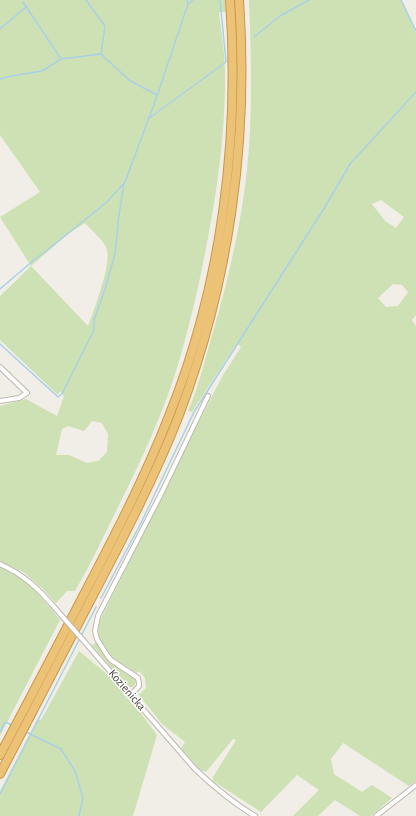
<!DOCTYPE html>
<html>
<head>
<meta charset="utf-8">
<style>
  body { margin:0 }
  canvas { display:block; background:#f1eee7 }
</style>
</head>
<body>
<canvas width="416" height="816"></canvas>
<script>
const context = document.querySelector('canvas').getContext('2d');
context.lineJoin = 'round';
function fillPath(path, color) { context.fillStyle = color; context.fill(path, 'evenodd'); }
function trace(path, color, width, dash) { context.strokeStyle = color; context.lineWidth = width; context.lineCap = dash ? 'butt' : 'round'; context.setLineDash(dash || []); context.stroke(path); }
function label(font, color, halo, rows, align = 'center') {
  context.font = font + ' "Alegreya Sans",sans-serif'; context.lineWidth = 3; context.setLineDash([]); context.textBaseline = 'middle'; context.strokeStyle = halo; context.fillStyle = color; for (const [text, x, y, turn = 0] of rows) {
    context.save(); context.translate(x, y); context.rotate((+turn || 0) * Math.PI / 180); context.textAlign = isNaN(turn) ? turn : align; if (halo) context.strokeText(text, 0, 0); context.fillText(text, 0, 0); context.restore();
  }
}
const green = new Path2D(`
  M 0,0 L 225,0 L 226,12 L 219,12 C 221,30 224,49 225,67 C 226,119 220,171 211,221 C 203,267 193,313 180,358 C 165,410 142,459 118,507 C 104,535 91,564 75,591 L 67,591 L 56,603 L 41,587 L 23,572 L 0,561 L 0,406 L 26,399 L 57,416 L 64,396 L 60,391 L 58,395 L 0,340 L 0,296 L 31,266 L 0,217 L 40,192 L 0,135 ZM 85,223 C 91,230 102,239 106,247 C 113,261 94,310 88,326 L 31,266 L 68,234 ZM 92,421 L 102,423 L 108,434 L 107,452 L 98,461 L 87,463 L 69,455 L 56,455 L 62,429 L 68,426 L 84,431 Z
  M 249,0 L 401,0 L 416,33 L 416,315 L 412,320 L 416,326 L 416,781 L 409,786 L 343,743 L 331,759 L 334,774 L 362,792 L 372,785 L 392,798 L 371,816 L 360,816 L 335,800 L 318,816 L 293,816 L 319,790 L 297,775 L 261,812 L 213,781 L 213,777 L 236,740 L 233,739 L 206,772 L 200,770 L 181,748 L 185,742 L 162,724 L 139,695 L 146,688 L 145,678 L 139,671 L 137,673 C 116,661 92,648 100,620 L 154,513 L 184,450 L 223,375 L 241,347 L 237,343 L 192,412 L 188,411 C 198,388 204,363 211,339 C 227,284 241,227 247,170 C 253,113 251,57 249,0 ZM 381,200 L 404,217 L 396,228 L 385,221 L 372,204 ZM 393,284 L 402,285 L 408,292 L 398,306 L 386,307 L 378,298 Z
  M 0,566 C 27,579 42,597 60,620 L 0,736 Z
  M 96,642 C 101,650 107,659 114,665 C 122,671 132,671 137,681 L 133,687 L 129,687 L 124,683 L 92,645 Z
  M 79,651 L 108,675 L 134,704 L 157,735 L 133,816 L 0,816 L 0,791 L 37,720 L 41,720 Z`);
const stream = new Path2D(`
  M 86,0 L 105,26 L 101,54
  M 401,0 L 416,31
  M 23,2 L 61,59
  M 188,4 L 193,0
  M 0,29 L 26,7
  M 254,37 L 280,16 L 309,0
  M 101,54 L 129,80 L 157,95
  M 0,79 L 11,76 L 42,71 L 61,59 L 101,54
  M 148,119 L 226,62 L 220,0
  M 0,289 L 34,260 L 46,251 L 107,202 L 125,182 L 156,99 L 188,4 L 187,0
  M 0,344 L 58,397 L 62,394 L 94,330 L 94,320 L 105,289 L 115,254 L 119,215 L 124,183
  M 101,598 L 141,523 L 194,412 L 325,207 L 350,164 L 416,92
  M 0,732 L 5,722 L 12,725
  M 26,732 L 61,749 L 75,771 L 83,798 L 79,816
  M 0,794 L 96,607`);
const street = new Path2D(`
  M 0,367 L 27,393 L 19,398 L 0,401
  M 0,564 C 24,575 38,588 55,608
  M 89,647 L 195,769 C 213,786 233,803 255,816
  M 131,695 L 139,686 L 139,683 L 138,678 L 111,660 L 107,655 L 97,639 L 95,631 L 98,616 L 161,494 L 208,396
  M 376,816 L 416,785`);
const highway = new Path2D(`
  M 0,755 C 27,704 54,653 80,602 C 112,541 144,480 169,416 C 222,285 240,140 230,0
  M 0,774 C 30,716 60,659 90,601 C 122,540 154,479 179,415 C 229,283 249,140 239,0`);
const streetBridge = new Path2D(`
  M 55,608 L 89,647`);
const streetNames = [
  ["Kozienicka",127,690,49]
];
fillPath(green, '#cee1b4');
trace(stream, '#aad0e7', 1.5);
trace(street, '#beb8ad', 6);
trace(highway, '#ca9648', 10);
trace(street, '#fff', 4);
trace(highway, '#ecc276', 8);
trace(streetBridge, '#beb8ad', 6, []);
trace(streetBridge, '#fff', 4);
label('12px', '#433e36', '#fff', streetNames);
</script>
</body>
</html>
